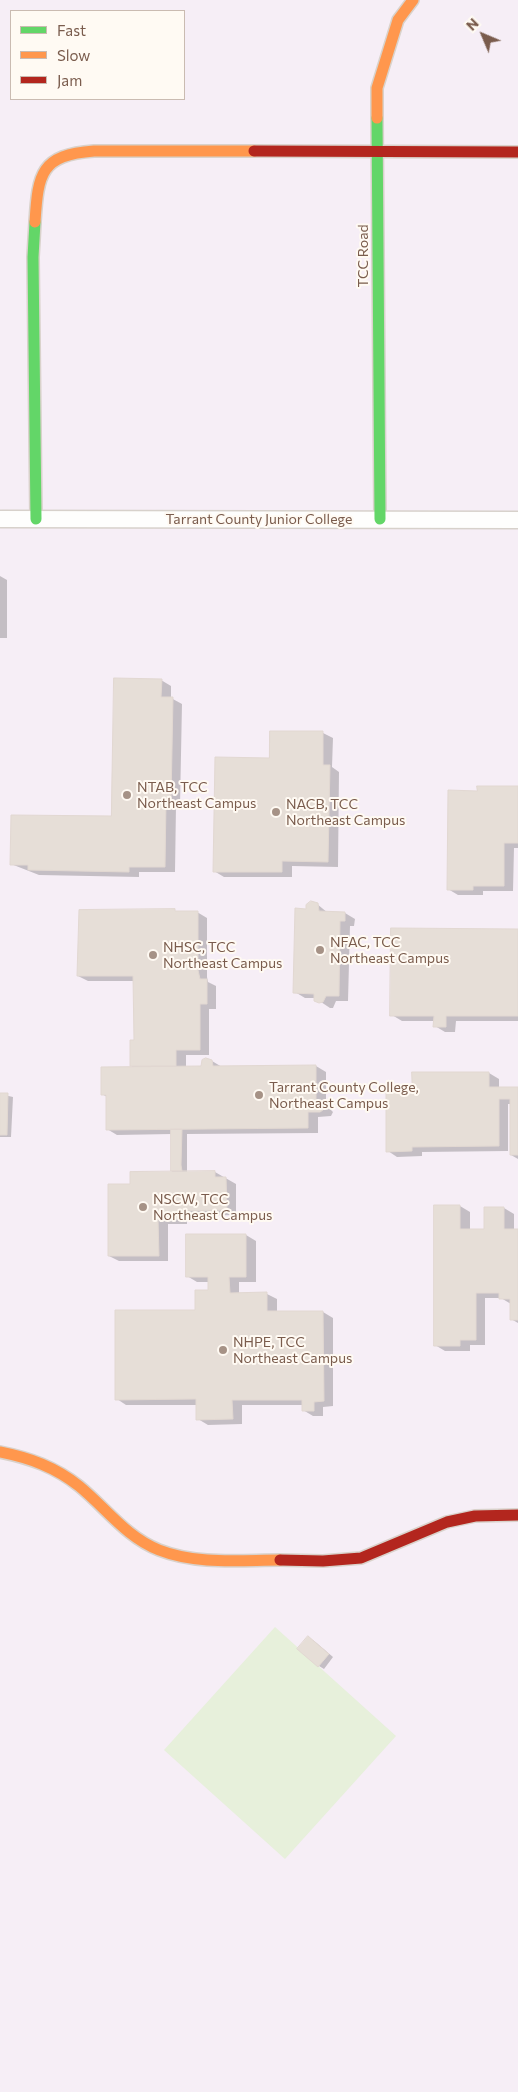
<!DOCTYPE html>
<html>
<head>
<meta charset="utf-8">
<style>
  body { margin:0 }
  #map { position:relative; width:518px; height:2092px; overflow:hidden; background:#f9f5f0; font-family:Commissioner,sans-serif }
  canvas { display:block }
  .legend { position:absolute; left:10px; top:10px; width:175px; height:90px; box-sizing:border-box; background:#fffaf3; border:1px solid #cabbb1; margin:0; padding:6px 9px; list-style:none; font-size:15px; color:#7a5c4d }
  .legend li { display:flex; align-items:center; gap:10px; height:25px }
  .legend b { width:25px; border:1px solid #cabbb1 }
  .north { position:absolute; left:458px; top:10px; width:50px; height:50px; -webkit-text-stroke:4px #fffaf3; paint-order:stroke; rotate:315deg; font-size:14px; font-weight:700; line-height:20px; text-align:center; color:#7a5c4d }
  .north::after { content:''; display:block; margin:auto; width:18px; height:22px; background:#7a5c4d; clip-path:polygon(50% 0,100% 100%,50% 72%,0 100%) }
</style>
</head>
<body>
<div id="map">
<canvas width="518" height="2092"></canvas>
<ul class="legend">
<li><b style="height:6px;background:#63d668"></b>Fast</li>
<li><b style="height:6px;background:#ff974d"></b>Slow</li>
<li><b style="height:6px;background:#b3261e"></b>Jam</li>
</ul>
<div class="north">N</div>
</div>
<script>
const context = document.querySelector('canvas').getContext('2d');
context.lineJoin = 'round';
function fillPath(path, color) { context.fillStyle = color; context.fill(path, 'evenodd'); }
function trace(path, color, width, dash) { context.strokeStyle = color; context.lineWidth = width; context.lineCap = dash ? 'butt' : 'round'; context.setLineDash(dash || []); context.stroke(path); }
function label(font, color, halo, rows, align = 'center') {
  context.font = font + ' Commissioner,sans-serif'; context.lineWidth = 4; context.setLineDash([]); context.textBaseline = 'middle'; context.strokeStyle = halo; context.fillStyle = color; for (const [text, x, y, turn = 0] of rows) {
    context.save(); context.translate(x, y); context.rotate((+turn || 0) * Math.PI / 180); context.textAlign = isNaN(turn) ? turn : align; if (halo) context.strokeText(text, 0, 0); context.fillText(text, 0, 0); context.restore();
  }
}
const education = new Path2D(`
  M 0,0 L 518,0 L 518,2092 L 0,2092 ZM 11,11 L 184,11 L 184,99 L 11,99 Z`);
const green = new Path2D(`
  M 275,1627 L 396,1736 L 285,1859 L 164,1750 Z`);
const shadow = new Path2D(`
  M 0,576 L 7,580 L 7,638 L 0,638 Z
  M 161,680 L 171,686 L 171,698 L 182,704 L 180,806 L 176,806 L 175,872 L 139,872 L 139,877 L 39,875 L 11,864 L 112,818 Z
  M 323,733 L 333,738 L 332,767 L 339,772 L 338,867 L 292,866 L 292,877 L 224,877 L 214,871 L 270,759 Z
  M 518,787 L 518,848 L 514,848 L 513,891 L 483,891 L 483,895 L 458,895 L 448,889 L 478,792 Z
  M 317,904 L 328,913 L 345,913 L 355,919 L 354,926 L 350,926 L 348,1001 L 336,1001 L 333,1008 L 330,1008 L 315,998 L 305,998 L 295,992 L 307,910 Z
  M 197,912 L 207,918 L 207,977 L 208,982 L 216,986 L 216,1009 L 209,1009 L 209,1055 L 186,1055 L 186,1067 L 202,1067 L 212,1061 L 222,1067 L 316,1066 L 326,1072 L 326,1105 L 333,1112 L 331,1116 L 318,1117 L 318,1133 L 187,1134 L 187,1173 L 215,1172 L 236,1184 L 236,1215 L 187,1216 L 187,1224 L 168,1224 L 168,1261 L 119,1261 L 109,1256 L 131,1185 L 172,1173 L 172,1134 L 117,1135 L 107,1129 L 107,1097 L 102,1094 L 132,1068 L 131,1042 L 135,1042 L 135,981 L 88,981 L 78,976 Z
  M 518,930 L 518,1021 L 456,1021 L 455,1032 L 445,1032 L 435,1026 L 435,1021 L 402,1021 L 392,1015 Z
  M 489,1073 L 499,1079 L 499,1088 L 518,1088 L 518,1159 L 511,1155 L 511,1104 L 508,1104 L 508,1151 L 422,1152 L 422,1156 L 397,1157 L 388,1151 L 414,1091 Z
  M 0,1094 L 13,1097 L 11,1137 L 0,1137 Z
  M 460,1206 L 470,1212 L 470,1230 L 485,1230 L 485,1208 L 504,1208 L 514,1214 L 514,1230 L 518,1230 L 518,1323 L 511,1319 L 511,1304 L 501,1298 L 485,1298 L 485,1345 L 470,1345 L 470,1351 L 445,1351 L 435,1345 Z
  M 246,1235 L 256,1241 L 256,1282 L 239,1282 L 239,1294 L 267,1294 L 277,1299 L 277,1312 L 323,1312 L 333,1318 L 333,1406 L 323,1407 L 323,1416 L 313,1416 L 303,1410 L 303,1405 L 242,1405 L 242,1424 L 208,1425 L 198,1419 L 198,1405 L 126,1405 L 117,1399 L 196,1311 L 209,1291 L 209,1282 L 197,1282 L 187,1276 Z
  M 313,1640 L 333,1657 L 324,1669 L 319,1666 Z`);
const building = new Path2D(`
  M 114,678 L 162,679 L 161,697 L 173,697 L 171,801 L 166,801 L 165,867 L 129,867 L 129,872 L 28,870 L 28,865 L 10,865 L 11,815 L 111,816 Z
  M 270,731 L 323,731 L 323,765 L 330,765 L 328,862 L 282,861 L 282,872 L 213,872 L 215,757 L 269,758 Z
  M 477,786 L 518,786 L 518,843 L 504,843 L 504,886 L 473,886 L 473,890 L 447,890 L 448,790 L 477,791 Z
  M 311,901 L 318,903 L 319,911 L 345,912 L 345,921 L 340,921 L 339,996 L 326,996 L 323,1002 L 319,1003 L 314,1001 L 314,994 L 293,993 L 295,908 L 306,909 L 306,905 Z
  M 175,909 L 175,911 L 198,911 L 198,970 L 200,979 L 207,979 L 207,1004 L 200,1004 L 200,1050 L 176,1050 L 176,1066 L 130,1066 L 130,1040 L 134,1040 L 133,976 L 77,976 L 79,910 Z
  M 391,928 L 518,929 L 518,1016 L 446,1016 L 446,1027 L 433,1027 L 434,1016 L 390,1016 Z
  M 206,1058 L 212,1060 L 213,1066 L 316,1065 L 316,1100 L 323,1102 L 323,1110 L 320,1112 L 308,1112 L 308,1128 L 106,1130 L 106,1095 L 101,1095 L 101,1067 L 201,1066 L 202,1060 Z
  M 412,1072 L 489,1072 L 489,1087 L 518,1087 L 518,1155 L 510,1155 L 510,1099 L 499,1099 L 499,1146 L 412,1147 L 412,1151 L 386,1152 L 386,1090 L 412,1090 Z
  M 0,1093 L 8,1093 L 7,1135 L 0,1135 Z
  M 171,1129 L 182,1129 L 181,1165 L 182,1171 L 171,1171 Z
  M 215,1171 L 215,1177 L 226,1177 L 227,1210 L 177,1211 L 178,1219 L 158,1219 L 159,1256 L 108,1256 L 108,1184 L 130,1184 L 130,1172 Z
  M 434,1205 L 460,1205 L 460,1229 L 484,1229 L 484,1207 L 504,1207 L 504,1229 L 518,1229 L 518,1320 L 510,1320 L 510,1299 L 499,1299 L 499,1293 L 476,1293 L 476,1340 L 460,1340 L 460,1346 L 434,1346 Z
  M 186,1234 L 246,1234 L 246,1277 L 229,1277 L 230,1293 L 267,1292 L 267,1311 L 323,1311 L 324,1401 L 314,1402 L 314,1411 L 302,1411 L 302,1400 L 232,1400 L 233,1419 L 196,1420 L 196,1399 L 115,1400 L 115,1310 L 195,1310 L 195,1290 L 208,1290 L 208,1277 L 186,1277 Z
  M 308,1636 L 329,1654 L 318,1667 L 297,1649 Z`);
const street = new Path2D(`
  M 0,519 L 518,520`);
const fast = new Path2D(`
  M 377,118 L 380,519
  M 35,222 L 33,257 L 36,519`);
const slow = new Path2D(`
  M 377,118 L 377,88 L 398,20 L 413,0
  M 35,222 C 38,173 41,155 94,151 L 254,151
  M 0,1452 C 30,1458 55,1467 79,1486 C 106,1508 126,1537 159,1550 C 197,1565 241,1560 280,1560`);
const jam = new Path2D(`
  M 254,151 L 518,152
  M 280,1560 L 323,1561 L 361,1558 L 447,1522 L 475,1516 L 518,1515`);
const markers = [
  [127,795,5,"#a69286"],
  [276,812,5,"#a69286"],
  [320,950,5,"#a69286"],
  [153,955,5,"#a69286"],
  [259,1095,5,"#a69286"],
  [143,1207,5,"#a69286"],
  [223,1350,5,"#a69286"]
];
const streetNames = [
  ["TCC Road",363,256,-90],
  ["Tarrant County Junior College",259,519]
];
const poiNames = [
  ["NTAB, TCC",137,787],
  ["Northeast Campus",137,803],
  ["NACB, TCC",286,804],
  ["Northeast Campus",286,820],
  ["NFAC, TCC",330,942],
  ["Northeast Campus",330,958],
  ["NHSC, TCC",163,947],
  ["Northeast Campus",163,963],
  ["Tarrant County College,",269,1087],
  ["Northeast Campus",269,1103],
  ["NSCW, TCC",153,1199],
  ["Northeast Campus",153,1215],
  ["NHPE, TCC",233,1342],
  ["Northeast Campus",233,1358]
];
fillPath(education, '#f6eef6');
fillPath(green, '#e7f0db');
fillPath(shadow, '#0003');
fillPath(building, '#e6ded7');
trace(building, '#e2d8d2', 1);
trace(street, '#d7d1cb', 19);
trace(fast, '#d9d2cb', 14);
trace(slow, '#d9d2cb', 14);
trace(jam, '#d9d2cb', 14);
trace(street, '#fefefd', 16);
trace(fast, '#63d668', 11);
trace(slow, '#ff974d', 11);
trace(jam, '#b3261e', 11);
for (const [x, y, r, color] of markers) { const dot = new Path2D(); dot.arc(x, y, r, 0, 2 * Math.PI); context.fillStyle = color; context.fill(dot); trace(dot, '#fffaf3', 2); }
label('14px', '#7a5c4d', '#fffaf3', streetNames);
label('14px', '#7a5c4d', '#fffaf3', poiNames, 'left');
</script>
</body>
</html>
